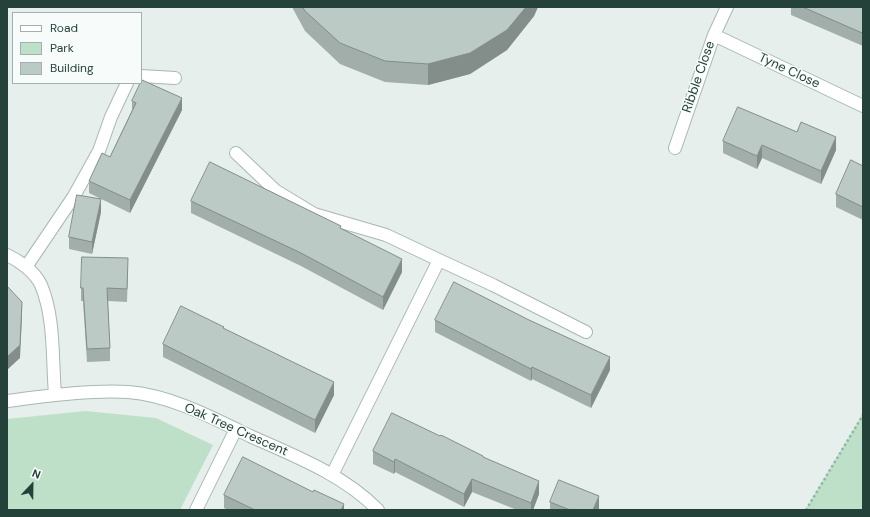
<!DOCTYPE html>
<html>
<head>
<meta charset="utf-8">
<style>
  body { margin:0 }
  #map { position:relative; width:870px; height:517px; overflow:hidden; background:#e6efeb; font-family:"DM Sans",sans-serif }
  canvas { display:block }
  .frame { position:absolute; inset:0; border:8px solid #24423a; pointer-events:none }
  .legend { position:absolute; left:12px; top:12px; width:130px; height:72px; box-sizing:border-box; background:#f7fbf9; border:1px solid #a3b1ad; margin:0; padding:5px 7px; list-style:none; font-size:12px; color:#24423a }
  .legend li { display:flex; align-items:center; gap:8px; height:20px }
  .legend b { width:20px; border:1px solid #a3b1ad }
  .north { position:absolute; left:12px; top:465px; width:40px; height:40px; -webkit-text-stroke:3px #f7fbf9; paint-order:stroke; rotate:22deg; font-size:11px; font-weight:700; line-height:16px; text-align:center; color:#24423a }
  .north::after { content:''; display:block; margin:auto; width:14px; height:18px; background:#24423a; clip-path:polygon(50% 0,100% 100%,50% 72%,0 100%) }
</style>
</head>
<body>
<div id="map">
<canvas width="870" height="517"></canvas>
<div class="frame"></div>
<ul class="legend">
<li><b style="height:5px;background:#fff"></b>Road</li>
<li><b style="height:11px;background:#bfe0c8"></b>Park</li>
<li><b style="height:11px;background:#bbcac4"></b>Building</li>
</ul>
<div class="north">N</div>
</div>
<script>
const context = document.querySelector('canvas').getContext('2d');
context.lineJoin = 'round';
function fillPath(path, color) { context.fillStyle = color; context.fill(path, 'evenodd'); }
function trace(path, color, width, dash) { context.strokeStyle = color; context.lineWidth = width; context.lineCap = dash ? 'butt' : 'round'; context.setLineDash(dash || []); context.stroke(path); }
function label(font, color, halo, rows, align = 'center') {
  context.font = font + ' "DM Sans",sans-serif'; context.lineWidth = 3; context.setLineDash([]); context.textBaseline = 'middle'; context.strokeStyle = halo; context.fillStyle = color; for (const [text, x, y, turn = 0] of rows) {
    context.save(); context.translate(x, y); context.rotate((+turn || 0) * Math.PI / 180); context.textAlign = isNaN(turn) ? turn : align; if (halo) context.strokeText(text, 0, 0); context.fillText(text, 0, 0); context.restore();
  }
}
const green = new Path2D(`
  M 85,411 L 156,418 L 213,445 L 180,510 L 7,510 L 7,419 Z
  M 863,413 L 863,510 L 805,510 Z`);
const path = new Path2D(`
  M 806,510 L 863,415`);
const minor = new Path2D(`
  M 714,35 L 863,106
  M 141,76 L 175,78
  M 675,148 L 714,35 L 727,7
  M 236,153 L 276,191 L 314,214 L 386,235 L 439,260
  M 7,255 C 20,261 35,272 41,285 C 55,318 52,359 55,394
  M 26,267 L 74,196 L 99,151 L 111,117 L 127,83
  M 7,401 C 47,396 88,390 128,392 C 170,395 213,418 250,436 C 295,456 344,475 378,510
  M 332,475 L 439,260 L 493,285 L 586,332
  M 196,510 L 236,429`);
const wall = new Path2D(`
  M 292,7 L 538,7 L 534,16 L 507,50 L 470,74 L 428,85 L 385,82 L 340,64 L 305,31 Z
  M 791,7 L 863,7 L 863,46 L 791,15 Z
  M 132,101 L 182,110 L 130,213 L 89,193 L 89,181 L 110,157 L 132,110 Z
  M 723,141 L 836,150 L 821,184 L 762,158 L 757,169 L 723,153 Z
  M 863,166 L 863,220 L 836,207 L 836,194 Z
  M 191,201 L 341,229 L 402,272 L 383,310 L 301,266 L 191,213 Z
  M 101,212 L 92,254 L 69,249 L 69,237 Z
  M 128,271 L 127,302 L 108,301 L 110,348 L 110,361 L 87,362 L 83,301 L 81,301 L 81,288 Z
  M 435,320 L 610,370 L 591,408 L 532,379 L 531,381 L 435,332 Z
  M 224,329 L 334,395 L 315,433 L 163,357 L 163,344 Z
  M 373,451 L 483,458 L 539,494 L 533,510 L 517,510 L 472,492 L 464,507 L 395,472 L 394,474 L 373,464 Z
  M 224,495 L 344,510 L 228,510 L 224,508 Z
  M 550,502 L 599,509 L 599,510 L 550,510 Z`);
const shadedWall = new Path2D(`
  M 526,7 L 538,7 L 534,16 L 507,50 L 470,74 L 428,85 L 428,64 Z
  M 182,98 L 182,110 L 130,213 L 130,200 Z
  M 836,137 L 836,150 L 821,184 L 821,171 Z
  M 762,145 L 762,158 L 757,169 L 757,156 Z
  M 101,199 L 101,212 L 92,254 L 92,242 Z
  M 402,259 L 402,272 L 383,310 L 383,297 Z
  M 22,302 L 22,315 L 20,358 L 7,370 L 7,357 Z
  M 610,357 L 610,370 L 591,408 L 591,395 Z
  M 532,367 L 532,379 L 531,381 L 531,369 Z
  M 334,382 L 334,395 L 315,433 L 315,420 Z
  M 395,459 L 395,472 L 394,474 L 394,462 Z
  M 472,479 L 472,492 L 464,507 L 464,494 Z
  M 539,481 L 539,494 L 533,510 L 531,510 L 531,503 Z
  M 599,496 L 599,510 L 593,510 Z
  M 344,504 L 344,510 L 341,510 Z`);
const building = new Path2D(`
  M 303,7 L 526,7 L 507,30 L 470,53 L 428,64 L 385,61 L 340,43 L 305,11 Z
  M 803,7 L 863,7 L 863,33 Z
  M 142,80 L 182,98 L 130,200 L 89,181 L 102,153 L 110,157 L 136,103 L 132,101 Z
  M 738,107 L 797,132 L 801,122 L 836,137 L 821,171 L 762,145 L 757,156 L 723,141 Z
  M 851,160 L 863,166 L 863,207 L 836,194 Z
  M 210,162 L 341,226 L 340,228 L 402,259 L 383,297 L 301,253 L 191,201 Z
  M 77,195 L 101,199 L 92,242 L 69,237 Z
  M 82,257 L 128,258 L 127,289 L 107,288 L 110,348 L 87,349 L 83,288 L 81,288 Z
  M 454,282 L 529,320 L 610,357 L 591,395 L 532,367 L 531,369 L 435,320 Z
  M 7,286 L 22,302 L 20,345 L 7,357 Z
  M 181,306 L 224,327 L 223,328 L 334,382 L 315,420 L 163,344 Z
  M 392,413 L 440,436 L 441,435 L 483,456 L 483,457 L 539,481 L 531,503 L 472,479 L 464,494 L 395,459 L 394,462 L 373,451 Z
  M 243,457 L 313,492 L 314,490 L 344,504 L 341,510 L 255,510 L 224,495 Z
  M 559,480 L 599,496 L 593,510 L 570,510 L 550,502 Z`);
const streetNames = [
  ["Tyne Close",789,71,25],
  ["Ribble Close",699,77,-71],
  ["Oak Tree Crescent",236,430,24]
];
fillPath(green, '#bfe0c8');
trace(minor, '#a8b8b2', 14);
trace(path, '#86b3a5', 2.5, [2, 3]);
trace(minor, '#fff', 12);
fillPath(wall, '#a1aea9');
fillPath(shadedWall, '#838d89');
fillPath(building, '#bbcac4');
trace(building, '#838d89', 1);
label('13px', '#24423a', '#f7fbf9', streetNames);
</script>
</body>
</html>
